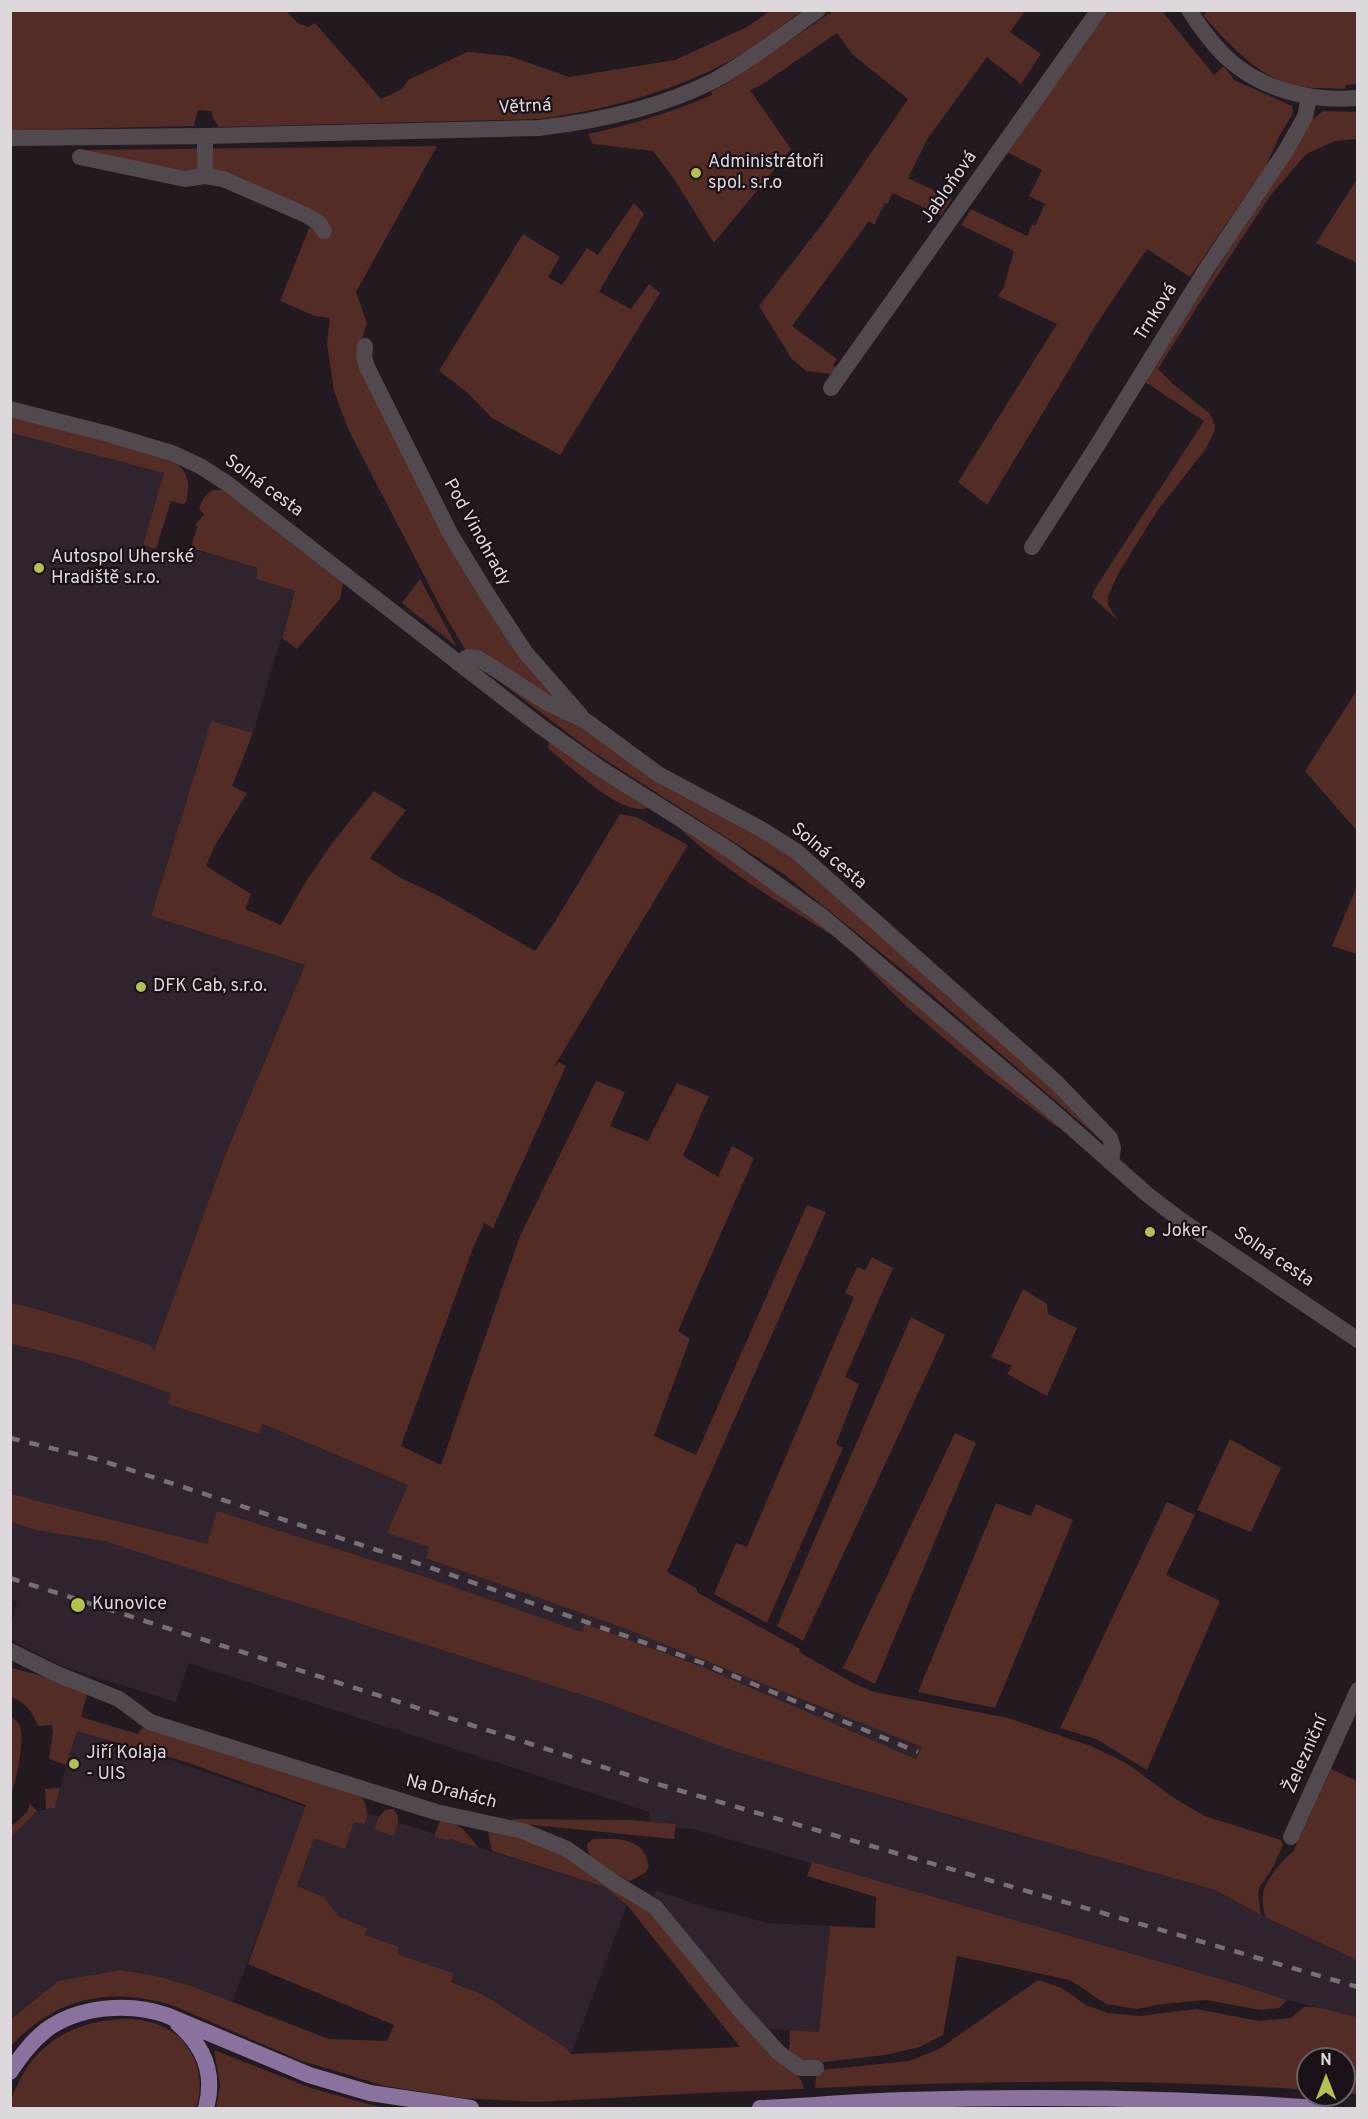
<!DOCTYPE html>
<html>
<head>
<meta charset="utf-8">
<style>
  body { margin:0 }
  #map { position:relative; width:1368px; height:2119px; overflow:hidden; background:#221a20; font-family:Overpass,sans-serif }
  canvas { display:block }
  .frame { position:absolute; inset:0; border:12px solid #ddd8dc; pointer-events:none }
  .north { position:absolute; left:1296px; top:2047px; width:60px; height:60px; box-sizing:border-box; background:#191117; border:2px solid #676166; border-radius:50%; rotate:0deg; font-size:16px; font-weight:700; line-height:24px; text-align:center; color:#ddd8dc }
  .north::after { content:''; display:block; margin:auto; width:21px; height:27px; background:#b3c24b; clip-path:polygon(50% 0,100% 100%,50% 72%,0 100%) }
</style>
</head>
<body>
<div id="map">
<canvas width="1368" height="2119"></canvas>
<div class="frame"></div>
<div class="north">N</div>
</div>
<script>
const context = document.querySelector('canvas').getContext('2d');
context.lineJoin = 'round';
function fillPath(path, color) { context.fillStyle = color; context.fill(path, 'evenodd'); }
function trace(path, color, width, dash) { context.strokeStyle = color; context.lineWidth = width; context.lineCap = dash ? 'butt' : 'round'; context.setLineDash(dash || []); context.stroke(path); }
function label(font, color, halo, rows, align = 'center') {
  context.font = font + ' Overpass,sans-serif'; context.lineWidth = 4.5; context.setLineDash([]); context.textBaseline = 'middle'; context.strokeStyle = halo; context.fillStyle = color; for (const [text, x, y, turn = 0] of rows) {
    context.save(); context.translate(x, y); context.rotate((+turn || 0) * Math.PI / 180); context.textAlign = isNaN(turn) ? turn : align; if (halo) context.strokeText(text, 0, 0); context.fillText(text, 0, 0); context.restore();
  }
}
const built = new Path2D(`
  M 10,433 L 165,473 L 143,546 L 188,558 L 191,549 L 259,568 L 256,579 L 295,591 L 253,733 L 211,722 L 151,916 L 305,965 L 224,1158 L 154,1352 L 11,1313 Z
  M 10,1344 L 76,1359 L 171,1393 L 169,1404 L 259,1434 L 263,1424 L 513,1528 L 792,1666 L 958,1721 L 951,1814 L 1215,1890 L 1261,1915 L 1357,1960 L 1357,2017 L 1287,2000 L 693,1829 L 677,1828 L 676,1824 L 650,1822 L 650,1812 L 189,1663 L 176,1702 L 63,1667 L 11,1640 L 11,1626 L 17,1602 L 10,1599 Z
  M 76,1730 L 115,1741 L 306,1807 L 310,1795 L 605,1887 L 627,1905 L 571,2054 L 565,2047 L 482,1994 L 269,1906 L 232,2002 L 191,1986 L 157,1976 L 120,1970 L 58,1981 L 11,2018 L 11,1837 L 37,1811 L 55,1808 Z
  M 656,1890 L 698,1905 L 768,1923 L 830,1926 L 819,2032 L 770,2029 L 763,2025 L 675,1922 L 654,1895 Z`);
const green = new Path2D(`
  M 1205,10 L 1357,11 L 1357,84 L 1346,85 L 1345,89 C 1331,88 1317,89 1303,87 C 1260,80 1230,46 1203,15 L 1206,13 Z
  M 10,11 L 286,11 L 298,23 L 308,27 L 315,23 L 381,99 L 402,89 L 408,80 L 467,52 L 509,56 L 569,77 L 675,60 L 747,27 L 770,11 L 802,11 C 782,25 763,41 742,54 C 680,90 611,109 540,119 L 219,127 L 213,118 L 212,111 L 198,110 L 194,126 L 11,130 Z
  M 833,11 L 1025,11 L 1010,32 L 1041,54 L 1021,84 L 987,57 L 928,138 L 908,178 L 952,199 L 941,215 L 892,193 L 888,204 L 885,203 L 874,225 L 869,221 L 792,326 L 837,359 L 833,365 L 837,368 L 832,374 L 806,371 L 792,359 L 759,306 L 826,219 L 908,99 L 853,55 L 837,33 L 761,85 L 750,90 L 791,149 L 714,243 L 672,176 L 653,151 L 593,144 L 588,134 C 631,125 671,112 712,95 L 711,91 L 724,85 Z
  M 1108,11 L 1162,11 L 1214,75 L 1224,66 L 1234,80 L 1292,106 L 1293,113 L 1280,135 L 1266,166 L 1190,277 L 1147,249 L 1096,325 L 987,505 L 958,482 L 1057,324 L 998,296 L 1004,287 L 1014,251 L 961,225 L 971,209 L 1027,236 L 1032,225 L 1035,226 L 1045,204 L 1029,196 L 1042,170 L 1007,152 Z
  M 1323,111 L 1357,112 L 1357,139 L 1335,141 L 1306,154 L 1270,196 L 1204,296 L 1158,369 L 1173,384 L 1210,414 L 1215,425 L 1214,433 L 1205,450 L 1157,511 L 1118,574 L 1108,596 L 1108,604 L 1117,620 L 1092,597 L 1094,590 L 1204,421 L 1142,380 L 1159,359 L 1313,119 Z
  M 437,146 L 356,292 L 367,323 L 358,352 L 448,528 L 569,709 L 492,662 L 464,648 L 442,610 L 348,429 L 334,391 L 327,344 L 330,318 L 315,316 L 280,301 L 310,226 L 323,217 L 182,173 L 78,150 Z
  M 1357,179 L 1357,263 L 1316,243 Z
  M 634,203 L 644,214 L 599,292 L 631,309 L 649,284 L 660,293 L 560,455 L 492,418 L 468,393 L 439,371 L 523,234 L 560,257 L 548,277 L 562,285 L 587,248 L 598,255 Z
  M 10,416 C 53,427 95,438 137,450 C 148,454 172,459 180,467 C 190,476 189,490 186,502 L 182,504 L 171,501 L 156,549 L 143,545 L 164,473 L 11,433 Z
  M 213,490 L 223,490 L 343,583 L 340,599 L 297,649 L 282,638 L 295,591 L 256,579 L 258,568 L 191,548 L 197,527 L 195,525 L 204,514 L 199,509 C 202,501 205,494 213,490 Z
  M 420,579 L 457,647 L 402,603 Z
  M 483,669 L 784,846 L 1058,1088 L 1107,1145 L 911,977 L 785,875 L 593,752 Z
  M 1357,690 L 1358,831 L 1357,831 L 1305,771 Z
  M 211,721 L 253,733 L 232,786 L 247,793 L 214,847 L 206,866 L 251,894 L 245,909 L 281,925 L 305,883 L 333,842 L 374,791 L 406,810 L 370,858 L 401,878 L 439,896 L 535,951 L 556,920 L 620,814 L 636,817 L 688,845 L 553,1068 L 559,1062 L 566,1066 L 493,1228 L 484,1223 L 472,1251 L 401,1446 L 441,1465 L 520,1236 L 596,1081 L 625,1092 L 610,1126 L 648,1141 L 677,1083 L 709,1096 L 683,1156 L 718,1177 L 732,1146 L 754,1158 L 678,1331 L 690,1339 L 654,1436 L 696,1455 L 807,1205 L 826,1212 L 667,1572 L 696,1588 L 698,1593 L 800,1649 L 799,1652 L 855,1684 L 874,1692 L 1008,1718 L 1091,1746 L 1126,1763 L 1177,1800 L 1205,1816 L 1281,1840 L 1283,1845 L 1272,1869 L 1260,1886 L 1258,1895 L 1261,1915 L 1215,1890 L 821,1778 L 725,1748 L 607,1703 L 104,1541 L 36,1530 L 11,1522 L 11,1494 L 207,1544 L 217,1511 L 419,1575 L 582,1632 L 585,1624 L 700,1666 L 916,1759 L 922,1747 L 624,1628 L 426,1558 L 429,1547 L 387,1533 L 408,1485 L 263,1424 L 259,1434 L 168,1404 L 170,1393 L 76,1359 L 11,1344 L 11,1303 C 58,1314 104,1329 150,1345 L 154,1351 L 224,1158 L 305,965 L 151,916 Z
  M 549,741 L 648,808 C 623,818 567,764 548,748 Z
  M 675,824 L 744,868 L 832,933 L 832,935 C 780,903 719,867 675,824 Z
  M 1357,886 L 1358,954 L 1357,954 L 1332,946 Z
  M 861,958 L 1060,1126 L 1057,1127 L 984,1072 L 907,1007 L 860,960 Z
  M 872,1257 L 893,1268 L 845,1377 L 859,1384 L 836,1444 L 843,1448 L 767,1623 L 714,1594 L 736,1543 L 747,1547 L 854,1297 L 845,1293 L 857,1267 L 865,1270 Z
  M 1023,1289 L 1047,1304 L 1048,1314 L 1077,1328 L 1047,1396 L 1007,1374 L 1012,1366 L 991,1357 Z
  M 911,1317 L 945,1335 L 803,1641 L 777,1626 Z
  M 955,1433 L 976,1443 L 875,1684 L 843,1668 Z
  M 1230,1439 L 1281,1468 L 1251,1532 L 1197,1510 Z
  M 1167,1502 L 1195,1515 L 1166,1575 L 1220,1601 L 1147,1770 L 1096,1739 L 1060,1728 Z
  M 996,1503 L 1031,1516 L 1036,1504 L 1073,1520 L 995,1708 L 918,1692 Z
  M 11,1668 L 43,1676 L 87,1694 L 81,1717 L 138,1734 L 145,1724 L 361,1796 C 367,1806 369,1813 365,1824 L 354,1822 L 345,1849 L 314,1838 L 297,1886 L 324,1897 L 338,1916 L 367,1928 L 365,1935 L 399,1947 L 397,1954 L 453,1973 L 451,1982 L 482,1994 L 565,2047 L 571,2054 L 740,2047 L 627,1905 L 605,1887 L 492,1851 L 487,1827 L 561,1848 L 636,1898 L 790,2067 L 801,2080 L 804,2089 L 700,2093 L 536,2102 L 462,2098 L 385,2086 L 299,2060 L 174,2006 C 110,1986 57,1997 11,2046 L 11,2019 L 58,1981 L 120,1970 L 157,1976 L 191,1986 L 329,2039 L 387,2041 L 394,2025 L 248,1964 L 306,1805 L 186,1762 L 77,1731 L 66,1765 L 49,1759 L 53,1732 L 52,1725 L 38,1726 C 32,1711 26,1703 11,1697 Z
  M 11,1716 C 14,1719 19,1722 20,1727 C 25,1739 16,1783 11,1795 Z
  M 1331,1769 L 1357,1781 L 1357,1960 L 1265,1917 C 1263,1909 1262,1901 1263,1893 C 1264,1882 1286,1855 1293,1852 Z
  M 60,1788 L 55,1808 L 46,1809 L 45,1789 Z
  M 30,1804 L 37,1811 L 11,1837 L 11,1827 L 27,1812 Z
  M 393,1809 C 402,1817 397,1826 394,1836 L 375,1829 L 378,1818 L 385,1810 Z
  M 510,1819 L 629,1820 L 676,1824 L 674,1839 L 523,1824 Z
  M 448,1820 L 463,1829 L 479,1848 L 451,1839 L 447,1840 L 434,1836 L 440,1821 Z
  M 593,1839 C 618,1838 644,1837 649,1866 L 645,1873 L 630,1881 C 614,1874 586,1863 587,1844 Z
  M 812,1862 L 1234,1983 L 1287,2000 L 1279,2008 L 1261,2010 L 1206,2000 L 1162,2004 L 1137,2009 L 1106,2004 L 1070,1980 L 957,1956 L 943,2035 L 920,2047 L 885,2055 L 816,2063 L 799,2059 L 789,2052 L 790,2030 L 819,2032 L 830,1926 L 875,1928 L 876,1897 L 807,1876 Z
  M 1038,1980 L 1062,1988 L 1086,2005 L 1108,2013 L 1140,2016 L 1196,2009 L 1259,2021 L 1291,2018 L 1304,2007 L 1316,2007 L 1357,2017 L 1357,2094 L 1344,2093 L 1344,2059 L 1308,2059 L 1308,2090 C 1144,2078 980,2081 815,2088 L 816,2077 L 821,2070 L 909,2061 L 939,2049 Z
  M 122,2019 C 130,2019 138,2019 146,2021 C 188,2029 209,2070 196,2108 L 11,2108 C 10,2098 15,2091 19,2082 C 38,2040 79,2021 122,2019 Z
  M 214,2050 L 311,2088 L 383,2108 L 216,2108 L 220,2085 Z`);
const minor = new Path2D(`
  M 1189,10 C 1200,27 1212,44 1227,58 C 1262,90 1311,102 1358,98
  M 205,136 L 205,176 L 223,179 L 306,215 L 319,223 L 324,231
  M 10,138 L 205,136 L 539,128 C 599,121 661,108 715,80 C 751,60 784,34 818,10
  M 80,157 L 185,179 L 205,176
  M 365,346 L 364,357 L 367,367 L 451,535 L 487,594 L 525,652 L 581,716
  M 831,388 L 1099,10
  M 1032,547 L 1095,449 L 1207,268 L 1285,152 L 1305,117 L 1309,97
  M 458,663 L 468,657 L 477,658 L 489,665 L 546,702 L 586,721 L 658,774 L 761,829 L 796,851 L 1056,1082 L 1110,1138 L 1113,1148 L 1111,1163
  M 10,1651 L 57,1674 L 119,1699 L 150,1722 L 436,1812 L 523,1831 L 567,1849 L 612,1881 L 655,1907 L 739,2009 L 779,2053 L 800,2068 L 816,2068
  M 1291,1837 L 1358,1690`);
const tertiary = new Path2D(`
  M 10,409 L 108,434 L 172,453 L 200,466 L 228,484 L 540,726 L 601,769 L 728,849 L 823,917 L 1048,1107 L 1148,1195 L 1182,1221 L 1358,1340`);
const primary = new Path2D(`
  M 178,2024 C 205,2047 215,2075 206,2108
  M 10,2072 C 21,2056 31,2042 46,2030 C 79,2006 129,2002 166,2015 L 309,2075 L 370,2093 L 471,2108
  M 760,2108 C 808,2106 856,2101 905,2100 C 1042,2096 1180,2098 1317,2108`);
const rail = new Path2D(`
  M 10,1438 L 100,1460 L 423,1565 L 700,1662 L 918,1752
  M 10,1578 L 647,1781 L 1358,1987`);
const markers = [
  [696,173,6,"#b3c24b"],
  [39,568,6,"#b3c24b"],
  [141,987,6,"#b3c24b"],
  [1150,1232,6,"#b3c24b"],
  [78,1605,8,"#b3c24b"],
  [74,1764,6,"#b3c24b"]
];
const streetNames = [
  ["Větrná",525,108,-3],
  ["Jabloňová",950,188,-55],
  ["Trnková",1157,313,-58],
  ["Solná cesta",263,487,36],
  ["Pod Vinohrady",476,533,61],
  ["Solná cesta",828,857,40],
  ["Solná cesta",1273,1258,34],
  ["Železniční",1307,1755,-66],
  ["Na Drahách",451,1793,14]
];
const poiNames = [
  ["Administrátoři",708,163],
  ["spol. s.r.o",708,184],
  ["Autospol Uherské",51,558],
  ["Hradiště s.r.o.",51,579],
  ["DFK Cab, s.r.o.",153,987],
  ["Joker",1162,1232],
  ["Kunovice",92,1605],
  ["Jiří Kolaja",86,1754],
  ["- UIS",86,1775]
];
fillPath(built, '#2f232d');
fillPath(green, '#522c25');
trace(minor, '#52494f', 16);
trace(tertiary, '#52494f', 16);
trace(primary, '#8a729e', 16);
trace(rail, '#767075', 4.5, [10, 10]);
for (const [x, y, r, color] of markers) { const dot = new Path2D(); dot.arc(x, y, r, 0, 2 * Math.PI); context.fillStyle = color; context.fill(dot); trace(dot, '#191117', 2); }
label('18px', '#ddd8dc', '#191117', streetNames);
label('18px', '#ddd8dc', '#191117', poiNames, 'left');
</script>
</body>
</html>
